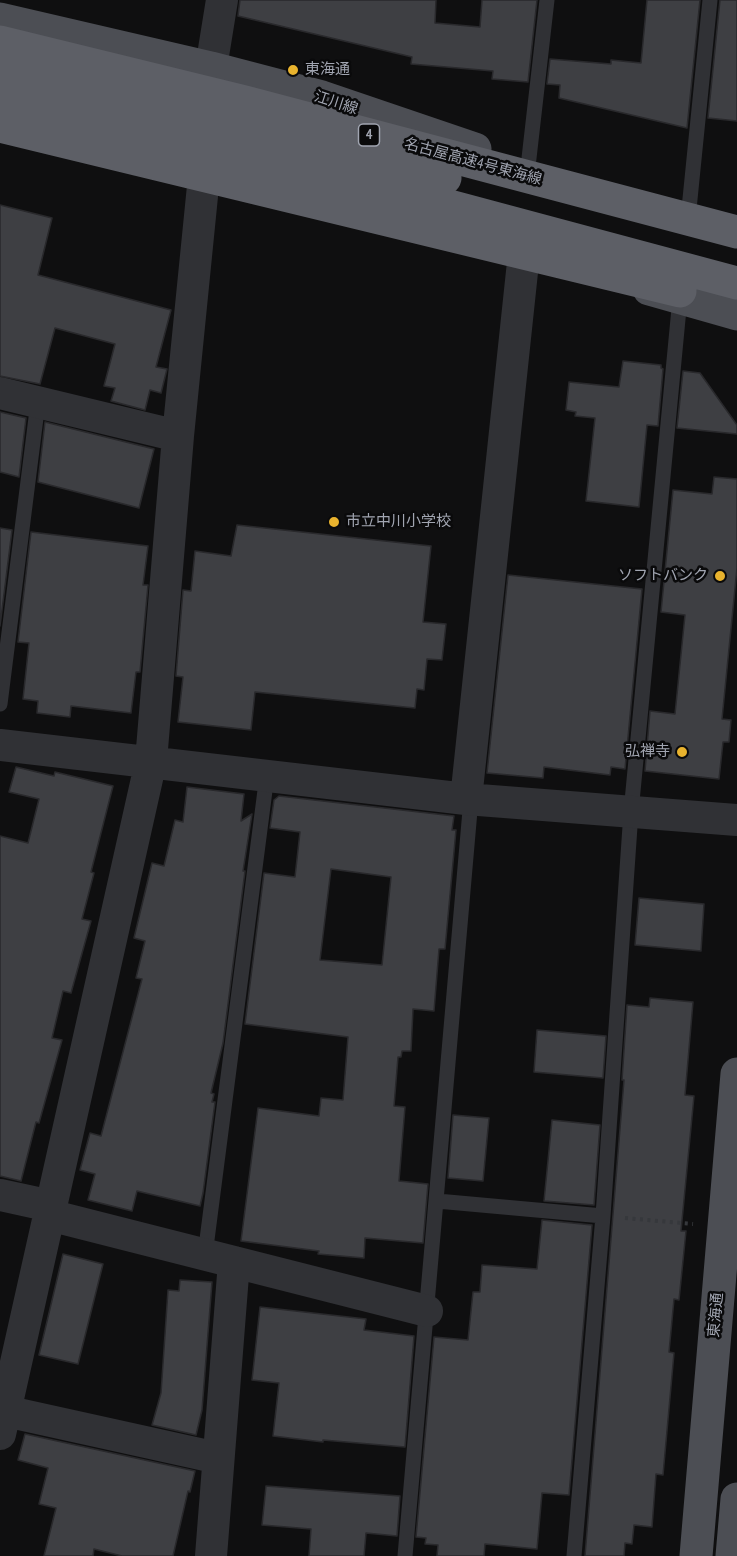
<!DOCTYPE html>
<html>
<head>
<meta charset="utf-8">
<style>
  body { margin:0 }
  canvas { display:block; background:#0f0f10 }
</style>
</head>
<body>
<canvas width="737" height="1556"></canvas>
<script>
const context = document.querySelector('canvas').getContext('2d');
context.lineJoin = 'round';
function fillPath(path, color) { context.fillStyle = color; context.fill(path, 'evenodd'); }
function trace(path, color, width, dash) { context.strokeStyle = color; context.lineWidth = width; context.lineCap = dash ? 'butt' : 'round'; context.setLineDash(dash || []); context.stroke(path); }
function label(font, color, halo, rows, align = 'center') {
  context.font = font + ' "PT Sans Narrow","Noto Sans JP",sans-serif'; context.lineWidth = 5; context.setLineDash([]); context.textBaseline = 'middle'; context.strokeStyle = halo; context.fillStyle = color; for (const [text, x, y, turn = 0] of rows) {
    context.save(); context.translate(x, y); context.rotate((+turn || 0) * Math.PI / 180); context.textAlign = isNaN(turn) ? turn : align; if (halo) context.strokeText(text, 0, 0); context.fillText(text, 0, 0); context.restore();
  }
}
const building = new Path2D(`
  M 240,0 L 436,0 L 435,23 L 480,27 L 482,0 L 537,0 L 528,82 L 492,79 L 493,71 L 411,64 L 412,57 L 238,16 Z
  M 647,0 L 700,0 L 687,128 L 559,98 L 560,85 L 547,84 L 550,59 L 611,64 L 611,60 L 641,63 Z
  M 720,0 L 737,0 L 737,121 L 708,118 Z
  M 0,205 L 52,218 L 38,275 L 171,310 L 156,367 L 167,369 L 161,393 L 150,390 L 145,410 L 111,401 L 115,388 L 104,386 L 115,344 L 55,328 L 40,384 L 0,376 Z
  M 623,361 L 661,365 L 661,368 L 663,369 L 658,426 L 647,425 L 639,507 L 586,501 L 595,418 L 575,416 L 576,412 L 566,410 L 569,382 L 619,387 Z
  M 683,371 L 700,373 L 737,425 L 737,434 L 677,428 Z
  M 0,412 L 26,418 L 19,477 L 0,472 Z
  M 45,422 L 154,449 L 139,508 L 38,482 Z
  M 714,477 L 737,479 L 737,568 L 722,719 L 731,720 L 729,742 L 723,742 L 719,779 L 645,771 L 650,711 L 675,714 L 685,615 L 661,612 L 673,490 L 712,494 Z
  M 237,525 L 431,546 L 423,622 L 446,624 L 442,660 L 427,659 L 424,690 L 417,689 L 415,708 L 255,692 L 251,730 L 178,722 L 183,677 L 176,676 L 183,590 L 191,591 L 195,551 L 231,556 Z
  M 0,528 L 12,530 L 0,626 Z
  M 31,532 L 148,546 L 143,585 L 148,585 L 140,672 L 136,672 L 131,713 L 71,706 L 70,717 L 37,713 L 38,701 L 23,699 L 29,643 L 18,642 Z
  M 508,575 L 642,589 L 625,769 L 611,767 L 610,775 L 544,767 L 543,778 L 487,773 Z
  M 16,767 L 54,776 L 55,772 L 113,786 L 91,872 L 94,873 L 82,919 L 91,921 L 71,993 L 63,991 L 52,1038 L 62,1040 L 39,1123 L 36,1122 L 21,1181 L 0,1176 L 0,836 L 28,843 L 39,799 L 9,792 Z
  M 187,787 L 244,794 L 241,821 L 252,814 L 243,871 L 245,871 L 223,1043 L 211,1093 L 214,1094 L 212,1102 L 215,1102 L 203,1193 L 200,1206 L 137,1191 L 132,1211 L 88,1200 L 95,1174 L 80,1170 L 90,1133 L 101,1136 L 142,979 L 136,978 L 145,941 L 134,938 L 152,863 L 164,866 L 175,820 L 183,822 Z
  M 279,796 L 454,816 L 452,830 L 456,830 L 445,949 L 439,949 L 434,1011 L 413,1009 L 411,1051 L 402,1051 L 401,1057 L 398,1057 L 394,1106 L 405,1107 L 399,1181 L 428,1184 L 423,1243 L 365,1238 L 364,1258 L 318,1254 L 319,1251 L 241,1241 L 258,1108 L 319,1116 L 321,1098 L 343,1100 L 348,1037 L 245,1024 L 264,873 L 295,877 L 300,832 L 270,828 L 274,800 ZM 331,869 L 391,877 L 382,965 L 320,960 Z
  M 639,898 L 704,904 L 701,951 L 635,945 Z
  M 650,998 L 693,1002 L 685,1095 L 694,1096 L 681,1231 L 686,1231 L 679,1300 L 674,1299 L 669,1352 L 674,1353 L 663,1475 L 656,1474 L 652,1527 L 634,1525 L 632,1544 L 625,1543 L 624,1556 L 585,1556 L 624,1080 L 622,1080 L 627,1005 L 649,1007 Z
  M 537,1030 L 606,1036 L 603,1078 L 534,1072 Z
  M 453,1115 L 489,1118 L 483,1181 L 448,1178 Z
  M 552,1120 L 600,1125 L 594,1205 L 544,1201 Z
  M 542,1220 L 592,1225 L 569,1495 L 542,1493 L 537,1549 L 485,1544 L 484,1556 L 437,1556 L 438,1545 L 425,1544 L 426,1538 L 416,1537 L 434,1337 L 468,1340 L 473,1292 L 480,1292 L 482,1265 L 537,1269 Z
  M 63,1254 L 103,1264 L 78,1364 L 39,1355 Z
  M 180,1280 L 212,1282 L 202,1410 L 196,1435 L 152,1425 L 161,1393 L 168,1290 L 179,1291 Z
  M 260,1307 L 366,1319 L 364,1330 L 414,1336 L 405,1447 L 323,1440 L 323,1442 L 273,1436 L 279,1383 L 252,1380 Z
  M 25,1434 L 195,1471 L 190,1492 L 188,1491 L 173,1556 L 122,1556 L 94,1549 L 93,1556 L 44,1556 L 56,1508 L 39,1504 L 48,1468 L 18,1460 Z
  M 266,1486 L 400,1496 L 397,1536 L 366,1533 L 364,1556 L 309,1556 L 311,1529 L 262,1525 Z`);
const path = new Path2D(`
  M 625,1218 L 693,1224`);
const lane = new Path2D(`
  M 528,167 L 547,0
  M 689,209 L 710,0
  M 0,704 L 38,402
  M 437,1201 L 603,1216
  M 205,1255 L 267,775
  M 405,1556 L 471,799
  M 574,1556 L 603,1216 L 631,812 L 680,298`);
const street = new Path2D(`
  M 211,68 L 222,0
  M 0,393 L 178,436
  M 0,745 L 466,799 L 737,820
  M 466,799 L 524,253
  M 0,1195 L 51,1206
  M 49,1215 L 427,1311
  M 5,1411 L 218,1458
  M 0,1434 L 151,761 L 178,436 L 203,186
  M 211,1556 L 234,1262`);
const primary = new Path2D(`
  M 0,19 L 211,68 L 322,97 L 475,149
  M 649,289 L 737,314
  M 696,1556 L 737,1074
  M 732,1556 L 737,1499`);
const highway = new Path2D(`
  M 0,42 L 245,102 L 737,232
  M 0,73 L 261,137 L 445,178
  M 0,101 L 103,128 L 382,188 L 737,283
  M 0,126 L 680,291`);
const markers = [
  [293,70,6,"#e9b32e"],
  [334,522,6,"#e9b32e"],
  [720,576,6,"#e9b32e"],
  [682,752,6,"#e9b32e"]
];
const shields = [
  [369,135,21]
];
const shieldNames = [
  ["4",369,135]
];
const poiNames = [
  ["東海通",305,70],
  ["市立中川小学校",346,522],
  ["ソフトバンク",708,576,"right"],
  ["弘禅寺",670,752,"right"]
];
const streetNames = [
  ["江川線",336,103,18],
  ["名古屋高速4号東海線",473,162,15],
  ["東海通",716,1315,-85]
];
fillPath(building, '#3e3f43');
trace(building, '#29292c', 1.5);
trace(path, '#36383c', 4, [3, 4.5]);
trace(lane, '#303135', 15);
trace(street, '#303135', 32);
trace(primary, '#4c4e54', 33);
trace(highway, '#5d5f66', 33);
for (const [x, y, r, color] of markers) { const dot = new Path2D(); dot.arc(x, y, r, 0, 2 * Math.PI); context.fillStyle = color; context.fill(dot); trace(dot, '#0a0a0b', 2); }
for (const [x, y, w] of shields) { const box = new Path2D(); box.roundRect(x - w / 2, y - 11, w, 22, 4.5); context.fillStyle = '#0a0a0b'; context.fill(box); trace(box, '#a1a5b1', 1.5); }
label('bold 14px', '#a1a5b1', null, shieldNames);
label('15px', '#a1a5b1', '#0a0a0b', poiNames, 'left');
label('15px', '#a1a5b1', '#0a0a0b', streetNames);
</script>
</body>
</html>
